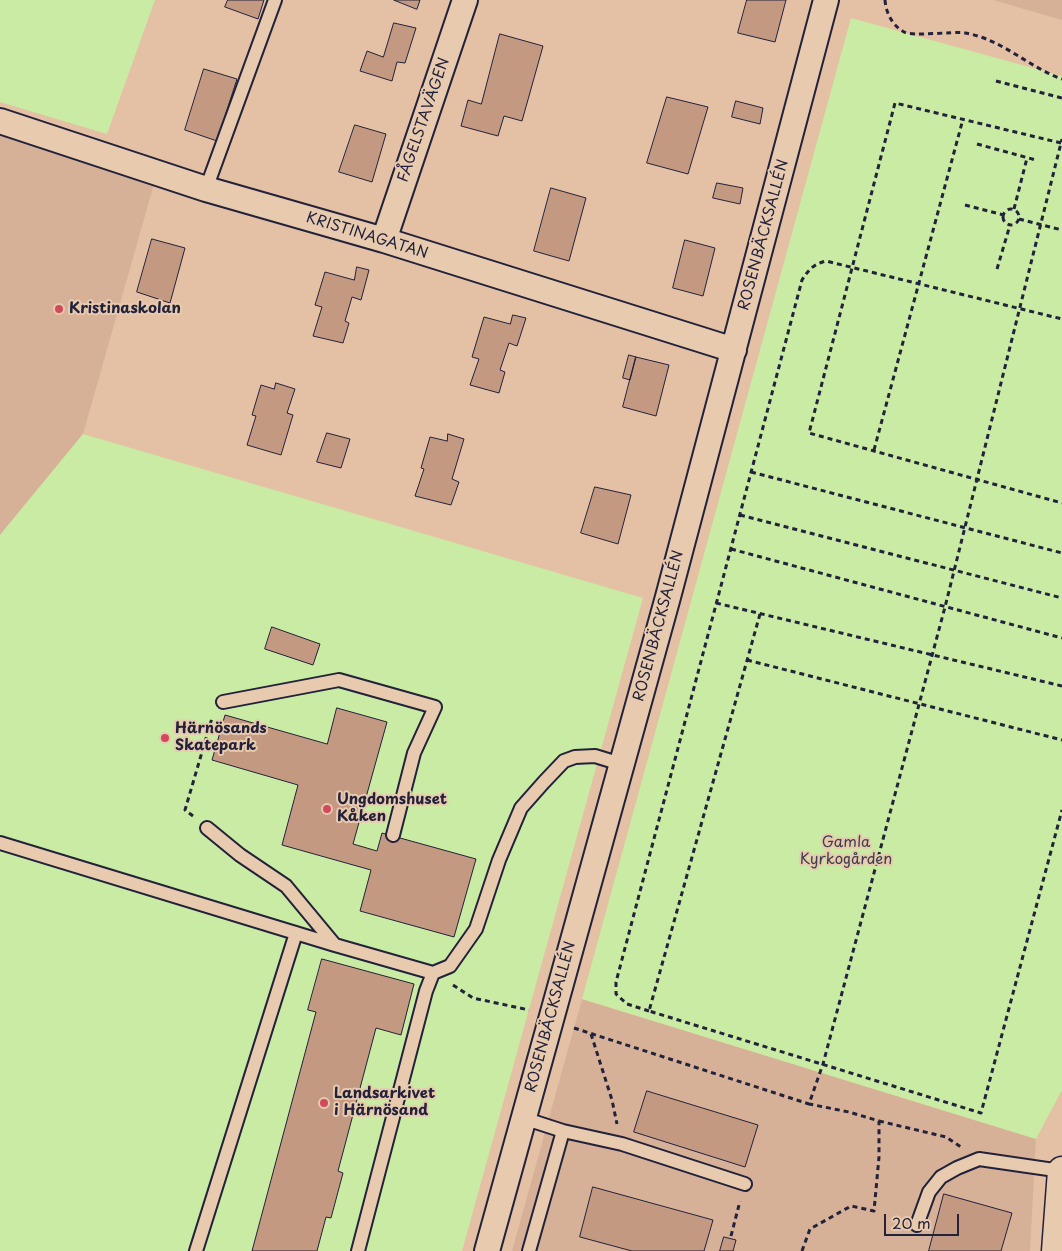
<!DOCTYPE html>
<html>
<head>
<meta charset="utf-8">
<style>
  body { margin:0 }
  #map { position:relative; width:1062px; height:1251px; overflow:hidden; background:#e4c0a4; font-family:"Playpen Sans",sans-serif }
  canvas { display:block }
  .scale { position:absolute; left:884px; top:1214px; width:75px; height:22px; box-sizing:border-box; border:2px solid #22223b; border-top:0; padding-left:6px; font-size:15px; line-height:18px; white-space:nowrap; color:#22223b; -webkit-text-stroke:4px #e8caaf; paint-order:stroke }
</style>
</head>
<body>
<div id="map">
<canvas width="1062" height="1251"></canvas>
<div class="scale">20 m</div>
</div>
<script>
const context = document.querySelector('canvas').getContext('2d');
context.lineJoin = 'round';
function fillPath(path, color) { context.fillStyle = color; context.fill(path, 'evenodd'); }
function trace(path, color, width, dash) { context.strokeStyle = color; context.lineWidth = width; context.lineCap = dash ? 'butt' : 'round'; context.setLineDash(dash || []); context.stroke(path); }
function label(font, color, halo, rows, align = 'center') {
  context.font = font + ' "Playpen Sans",sans-serif'; context.lineWidth = 4; context.setLineDash([]); context.textBaseline = 'middle'; context.strokeStyle = halo; context.fillStyle = color; for (const [text, x, y, turn = 0] of rows) {
    context.save(); context.translate(x, y); context.rotate((+turn || 0) * Math.PI / 180); context.textAlign = isNaN(turn) ? turn : align; if (halo) context.strokeText(text, 0, 0); context.fillText(text, 0, 0); context.restore();
  }
}
const built = new Path2D(`
  M 993,0 L 1062,0 L 1062,20 Z
  M 0,134 L 154,184 L 83,434 L 0,535 Z
  M 582,999 L 1036,1139 L 1030,1251 L 512,1251 Z`);
const green = new Path2D(`
  M 0,0 L 155,0 L 107,134 L 0,102 Z
  M 851,18 L 1062,76 L 1062,1090 L 1036,1139 L 582,999 Z
  M 83,434 L 643,598 L 462,1251 L 0,1251 L 0,535 Z`);
const building = new Path2D(`
  M 228,0 L 264,0 L 258,19 L 225,7 Z
  M 394,0 L 420,0 L 417,9 Z
  M 747,0 L 786,0 L 775,42 L 738,33 Z
  M 394,23 L 416,28 L 405,63 L 397,62 L 392,81 L 360,71 L 367,51 L 383,57 Z
  M 500,34 L 543,46 L 522,121 L 504,116 L 498,136 L 461,126 L 468,100 L 481,104 Z
  M 204,69 L 237,79 L 217,141 L 185,130 Z
  M 667,97 L 708,107 L 688,174 L 647,163 Z
  M 736,101 L 763,108 L 760,124 L 732,117 Z
  M 355,125 L 386,134 L 372,182 L 339,172 Z
  M 717,183 L 743,188 L 740,204 L 713,198 Z
  M 551,188 L 586,198 L 569,261 L 534,251 Z
  M 152,239 L 185,248 L 170,303 L 137,292 Z
  M 685,240 L 715,248 L 703,296 L 673,288 Z
  M 357,267 L 369,270 L 361,300 L 352,297 L 345,321 L 349,323 L 343,343 L 313,336 L 322,307 L 315,305 L 325,272 L 354,280 Z
  M 513,315 L 526,318 L 517,346 L 509,343 L 500,370 L 505,372 L 499,393 L 470,385 L 479,359 L 472,357 L 484,317 L 510,324 Z
  M 629,355 L 636,357 L 630,380 L 623,378 Z
  M 636,357 L 669,365 L 656,416 L 623,407 Z
  M 276,383 L 295,389 L 287,413 L 293,415 L 281,455 L 247,445 L 256,416 L 252,415 L 261,385 L 274,389 Z
  M 327,433 L 350,439 L 341,468 L 317,462 Z
  M 448,434 L 464,439 L 452,479 L 459,482 L 451,505 L 415,496 L 424,469 L 421,468 L 430,437 L 447,441 Z
  M 595,487 L 631,495 L 618,544 L 581,533 Z
  M 272,627 L 320,644 L 313,665 L 265,649 Z
  M 337,708 L 387,722 L 353,844 L 377,851 L 382,833 L 476,859 L 454,937 L 360,911 L 371,870 L 282,845 L 298,785 L 212,760 L 225,715 L 327,744 Z
  M 322,959 L 414,984 L 401,1035 L 376,1028 L 338,1171 L 343,1173 L 331,1218 L 326,1217 L 317,1251 L 252,1251 L 316,1012 L 308,1010 Z
  M 647,1091 L 758,1125 L 745,1167 L 634,1132 Z
  M 593,1187 L 713,1220 L 704,1251 L 632,1251 L 580,1237 Z
  M 944,1194 L 1012,1213 L 1001,1251 L 929,1251 Z
  M 724,1237 L 736,1240 L 733,1251 L 720,1251 Z`);
const path = new Path2D(`
  M 885,0 C 886,13 892,25 904,32 C 913,37 952,31 965,33 C 1002,39 1028,67 1062,79
  M 996,81 L 1062,98
  M 1061,143 L 895,103 L 809,433 L 1062,503
  M 977,144 L 1036,160
  M 965,205 L 1004,215
  M 1014,209 L 1027,158
  M1003 217a8 8 0 1 1 16 0a8 8 0 1 1-16 0Z
  M 1019,219 L 1062,230
  M 997,269 L 1010,225
  M 874,450 L 963,119
  M 751,472 L 1062,553
  M 740,515 L 1062,598
  M 731,549 L 1062,638
  M 716,603 L 1062,686
  M 760,614 L 649,1011 L 981,1113 L 1062,810
  M 747,660 L 1062,740
  M 193,816 L 185,810 L 212,718
  M 453,985 L 473,998 L 529,1010
  M 649,1011 L 627,1004 L 616,994 L 616,982 L 802,280 C 809,269 814,264 826,261 L 1062,319
  M 574,1028 L 809,1104
  M 591,1034 L 612,1100 L 617,1124
  M 879,1121 L 946,1137 L 961,1147
  M 731,1236 L 740,1201
  M 802,1251 L 810,1229 L 851,1206 L 874,1211 L 879,1157 L 879,1121 L 849,1112 L 809,1104 L 823,1064 L 945,607 L 1062,139`);
const lane = new Path2D(`
  M 206,189 L 275,0
  M 223,702 L 339,680 L 435,707 L 414,753 L 393,835
  M 207,828 L 240,855 L 286,886 L 335,945 L 433,973
  M 0,843 L 335,945
  M 523,1118 L 563,1131 L 622,1144 L 745,1184
  M 917,1225 L 929,1192 L 941,1177 L 957,1168 L 979,1159 L 1062,1171
  M 196,1251 L 296,933
  M 358,1251 L 426,991 L 433,973 L 450,966 L 476,929 L 499,860 L 521,808 L 544,782 L 564,761 L 575,757 L 595,756 L 621,764
  M 529,1251 L 563,1131`);
const street = new Path2D(`
  M 0,121 L 206,189 L 384,240 L 734,350
  M 384,240 L 465,0
  M 487,1251 L 668,597 L 826,0`);
const secondary = new Path2D(`
  M 1056,1251 L 1062,1171`);
const markers = [
  [59,309,5,"#d1495b"],
  [165,738,5,"#d1495b"],
  [327,809,5,"#d1495b"],
  [324,1103,5,"#d1495b"]
];
const streetNames = [
  ["FÅGELSTAVÄGEN",424,120,-71],
  ["ROSENBÄCKSALLÉN",764,235,-75],
  ["KRISTINAGATAN",367,236,17],
  ["ROSENBÄCKSALLÉN",659,626,-75],
  ["ROSENBÄCKSALLÉN",551,1017,-75]
];
const poiNames = [
  ["Kristinaskolan",69,309],
  ["Härnösands",175,729],
  ["Skatepark",175,746],
  ["Ungdomshuset",337,800],
  ["Kåken",337,817],
  ["Landsarkivet",334,1094],
  ["i Härnösand",334,1111]
];
const parkNames = [
  ["Gamla",846,843],
  ["Kyrkogården",846,860]
];
fillPath(built, '#d6b198');
fillPath(green, '#c9eba4');
fillPath(building, '#c39982');
trace(building, '#22223b', 1);
trace(lane, '#22223b', 16);
trace(street, '#22223b', 28);
trace(secondary, '#22223b', 31);
trace(path, '#22223b', 3, [5, 4]);
trace(lane, '#e8caaf', 12);
trace(street, '#e8caaf', 24);
trace(secondary, '#e8caaf', 28);
for (const [x, y, r, color] of markers) { const dot = new Path2D(); dot.arc(x, y, r, 0, 2 * Math.PI); context.fillStyle = color; context.fill(dot); trace(dot, '#e8caaf', 2); }
label('15px', '#22223b', '#e8caaf', streetNames);
label('bold 15px', '#22223b', '#e8caaf', poiNames, 'left');
label('15px', '#3b404b', '#e8caaf', parkNames);
</script>
</body>
</html>
